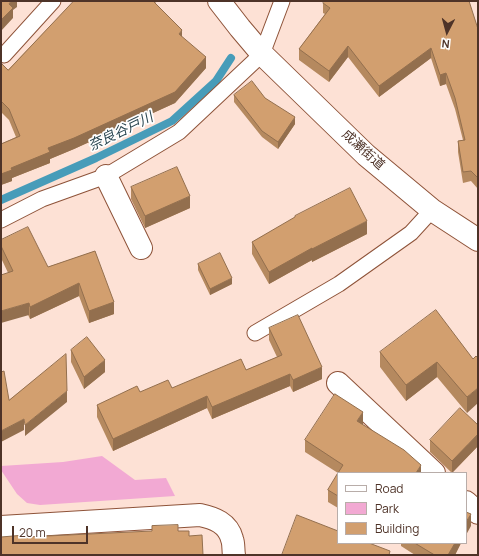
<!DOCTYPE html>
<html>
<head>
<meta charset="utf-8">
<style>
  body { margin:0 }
  #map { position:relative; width:479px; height:556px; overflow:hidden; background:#fde1d5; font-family:Manrope,sans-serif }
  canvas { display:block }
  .frame { position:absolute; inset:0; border:2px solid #4e3328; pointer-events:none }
  .legend { position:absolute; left:337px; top:472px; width:130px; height:72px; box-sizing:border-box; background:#fff; border:1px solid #b8ada9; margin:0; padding:5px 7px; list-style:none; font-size:12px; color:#4e3328 }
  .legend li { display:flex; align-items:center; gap:8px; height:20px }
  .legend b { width:20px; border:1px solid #b8ada9 }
  .north { position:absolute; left:427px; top:12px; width:40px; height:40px; -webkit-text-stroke:3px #fff; paint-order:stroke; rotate:186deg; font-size:11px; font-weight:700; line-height:16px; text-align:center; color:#4e3328 }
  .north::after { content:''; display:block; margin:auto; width:14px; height:18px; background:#4e3328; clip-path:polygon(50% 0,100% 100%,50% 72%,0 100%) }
  .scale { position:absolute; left:12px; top:526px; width:76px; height:18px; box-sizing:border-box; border:2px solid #4e3328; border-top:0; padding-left:5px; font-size:12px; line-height:14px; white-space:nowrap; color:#4e3328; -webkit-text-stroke:3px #fff; paint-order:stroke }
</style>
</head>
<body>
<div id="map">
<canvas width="479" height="556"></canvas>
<div class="frame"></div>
<ul class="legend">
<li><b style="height:5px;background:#fff"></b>Road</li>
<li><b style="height:11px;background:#f2a9d3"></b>Park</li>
<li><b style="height:11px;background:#d29f6f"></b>Building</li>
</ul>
<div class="north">N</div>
<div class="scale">20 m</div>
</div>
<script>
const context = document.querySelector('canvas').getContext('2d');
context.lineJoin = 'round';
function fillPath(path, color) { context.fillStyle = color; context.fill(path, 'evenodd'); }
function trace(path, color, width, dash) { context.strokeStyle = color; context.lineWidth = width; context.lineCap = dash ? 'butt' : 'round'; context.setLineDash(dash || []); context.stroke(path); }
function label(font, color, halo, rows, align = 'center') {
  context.font = font + ' Manrope,"Noto Sans JP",sans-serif'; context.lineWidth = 3.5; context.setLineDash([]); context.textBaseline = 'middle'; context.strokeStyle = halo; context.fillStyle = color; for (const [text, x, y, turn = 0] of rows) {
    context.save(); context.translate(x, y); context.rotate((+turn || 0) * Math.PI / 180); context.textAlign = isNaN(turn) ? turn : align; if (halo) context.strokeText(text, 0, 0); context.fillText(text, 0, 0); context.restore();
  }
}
const green = new Path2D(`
  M 102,456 L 135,480 L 166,478 L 175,496 L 40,505 L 27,503 L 17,494 L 1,470 L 1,466 L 63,462 Z`);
const stream = new Path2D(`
  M 1,200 L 96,158 L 172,121 L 216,81 L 231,58`);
const lane = new Path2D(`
  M 4,55 L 53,1
  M 1,220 L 42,199 L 106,176 L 179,132 L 262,54 L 282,1
  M 255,333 L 339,284 L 411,233 L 432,210`);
const street = new Path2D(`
  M 106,176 L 141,248
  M 338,383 L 434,473
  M 466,502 L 478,513
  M 1,527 L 200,515 C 214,518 228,523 232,539 C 234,544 233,550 234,555`);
const secondary = new Path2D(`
  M 219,1 L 240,28 L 262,54 L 366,155 L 432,210 L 478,240`);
const wall = new Path2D(`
  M 74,1 L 158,1 L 155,3 L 182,37 L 206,68 L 175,103 L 74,149 L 50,159 L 50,163 L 12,178 L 12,181 L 1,185 L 1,144 L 16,137 L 9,120 L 1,112 L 1,63 L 8,70 Z
  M 323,3 L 478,29 L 478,189 L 471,181 L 463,183 L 458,152 L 458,141 L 463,140 L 455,109 L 446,84 L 440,86 L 431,58 L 379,97 L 348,57 L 329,82 L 299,60 L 299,49 L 325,14 L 323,13 Z
  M 234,95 L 265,98 L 295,124 L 278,149 L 262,137 L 234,102 Z
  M 131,187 L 190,208 L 145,228 L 131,199 Z
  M 295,216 L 367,234 L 312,262 L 312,260 L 269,284 L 252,254 L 252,242 L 295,218 Z
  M 1,240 L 48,267 L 95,251 L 114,314 L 89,323 L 79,296 L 30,319 L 1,258 Z
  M 198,264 L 232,284 L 210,295 L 198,270 Z
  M 269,328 L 322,379 L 293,392 L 290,386 L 212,419 L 207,408 L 113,451 L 97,417 L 97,405 L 140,392 L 172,388 L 246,370 L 277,357 L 269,340 Z
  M 71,350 L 105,372 L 84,389 L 71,362 Z
  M 380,352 L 473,359 L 467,413 L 437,377 L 406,401 L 380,367 Z
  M 363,425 L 421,473 L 338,473 L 305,452 L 305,440 Z
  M 430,440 L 478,446 L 452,473 L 430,452 Z
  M 338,473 L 338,508 L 328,502 L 328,490 Z
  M 401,543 L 461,543 L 455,555 L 415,555 L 401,546 Z`);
const shadedWall = new Path2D(`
  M 11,1 L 17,1 L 17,7 L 13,10 L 13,18 L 1,31 L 1,20 L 9,4 Z
  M 182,30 L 182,41 L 179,34 Z
  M 348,46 L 348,57 L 329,82 L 329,71 Z
  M 431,48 L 431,58 L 379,97 L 379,86 Z
  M 206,57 L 206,68 L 175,103 L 74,149 L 50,159 L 50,163 L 12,178 L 12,181 L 1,185 L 1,174 L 11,168 L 48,148 Z
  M 446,73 L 446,84 L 440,86 L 440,75 Z
  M 295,117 L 295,124 L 278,149 L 278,142 Z
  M 190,196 L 190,208 L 145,228 L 145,216 Z
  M 367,221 L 367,234 L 312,262 L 312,249 Z
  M 312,248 L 312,260 L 269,284 L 269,272 Z
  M 232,278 L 232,284 L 210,295 L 210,289 Z
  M 79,283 L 79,296 L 30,319 L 30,307 Z
  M 114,302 L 114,314 L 89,323 L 89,311 Z
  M 29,303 L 29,315 L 1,323 L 1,311 Z
  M 105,360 L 105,372 L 84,389 L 84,377 Z
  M 437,362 L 437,377 L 406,401 L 406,385 Z
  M 322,367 L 322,379 L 293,392 L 293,380 Z
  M 290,374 L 290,386 L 212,419 L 212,407 Z
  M 478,388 L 478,403 L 467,413 L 467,397 Z
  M 67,391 L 67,402 L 25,436 L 25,425 Z
  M 207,396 L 207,408 L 113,451 L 113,439 Z
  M 363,412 L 363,424 L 357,433 L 357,421 Z
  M 24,419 L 24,430 L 1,442 L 1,431 Z
  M 478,434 L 478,446 L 452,473 L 452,461 Z
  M 421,465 L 421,473 L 416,473 Z
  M 471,514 L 471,526 L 466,535 L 466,522 Z
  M 455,543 L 461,543 L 455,555 L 448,555 Z`);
const building = new Path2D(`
  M 1,1 L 11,1 L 9,4 L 13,8 L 1,20 Z
  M 74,1 L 153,1 L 182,30 L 179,34 L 206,57 L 175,92 L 74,138 L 48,148 L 50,152 L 11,168 L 12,170 L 1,174 L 1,144 L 20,136 L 9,109 L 1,101 L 1,63 L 8,70 Z
  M 325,1 L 469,1 L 478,29 L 478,178 L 471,171 L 463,172 L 458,141 L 465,140 L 455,98 L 446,73 L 440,75 L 431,48 L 379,86 L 348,46 L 329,71 L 299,49 L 330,8 L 323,3 Z
  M 252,81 L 265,98 L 295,117 L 278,142 L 262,131 L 234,95 Z
  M 177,167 L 190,196 L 145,216 L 131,187 Z
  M 350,188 L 367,221 L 312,249 L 312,248 L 269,272 L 252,242 L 295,217 L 295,216 Z
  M 28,227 L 48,267 L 95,251 L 114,302 L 89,311 L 79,283 L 30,307 L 29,303 L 1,311 L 1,275 L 13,271 L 1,246 L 1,240 Z
  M 220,253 L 232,278 L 210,289 L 198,264 Z
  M 436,310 L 473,359 L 476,356 L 478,358 L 478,388 L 467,397 L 437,362 L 406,385 L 380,352 Z
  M 298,315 L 322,367 L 293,380 L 290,374 L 212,407 L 207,396 L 113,439 L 97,405 L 137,386 L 140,392 L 168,380 L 172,388 L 241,359 L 246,370 L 282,355 L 269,328 Z
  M 87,337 L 105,360 L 84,377 L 71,350 Z
  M 66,354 L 67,391 L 25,425 L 24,419 L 1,431 L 1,372 L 4,371 L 9,400 Z
  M 335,394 L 363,412 L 357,421 L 404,450 L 421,465 L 416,473 L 338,473 L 343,465 L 305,440 Z
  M 460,408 L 478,425 L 478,434 L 452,461 L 430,440 Z
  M 338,473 L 338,496 L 328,490 Z
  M 466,512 L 471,514 L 466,522 Z
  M 297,515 L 338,531 L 338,543 L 369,543 L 390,551 L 389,555 L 282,555 Z
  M 178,525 L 178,531 L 189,531 L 189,536 L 202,535 L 203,555 L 1,555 L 1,537 L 25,535 L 26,537 L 152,531 L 152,526 Z
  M 415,543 L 455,543 L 448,555 L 435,555 Z`);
const streetNames = [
  ["成瀬街道",363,150,42]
];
const waterNames = [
  ["奈良谷戸川",121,132,-26]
];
fillPath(green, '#f2a9d3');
trace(stream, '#479cb9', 8);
trace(lane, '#8e5339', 17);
trace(street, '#8e5339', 24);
trace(secondary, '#8e5339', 24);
trace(lane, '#fff', 15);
trace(street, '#fff', 22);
trace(secondary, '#fff', 22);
fillPath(wall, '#b5895f');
fillPath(shadedWall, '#936f4e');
fillPath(building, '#d29f6f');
trace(building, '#936f4e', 1);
label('13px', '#4e3328', '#fff', streetNames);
label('italic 14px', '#2b4650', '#fff', waterNames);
</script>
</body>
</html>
